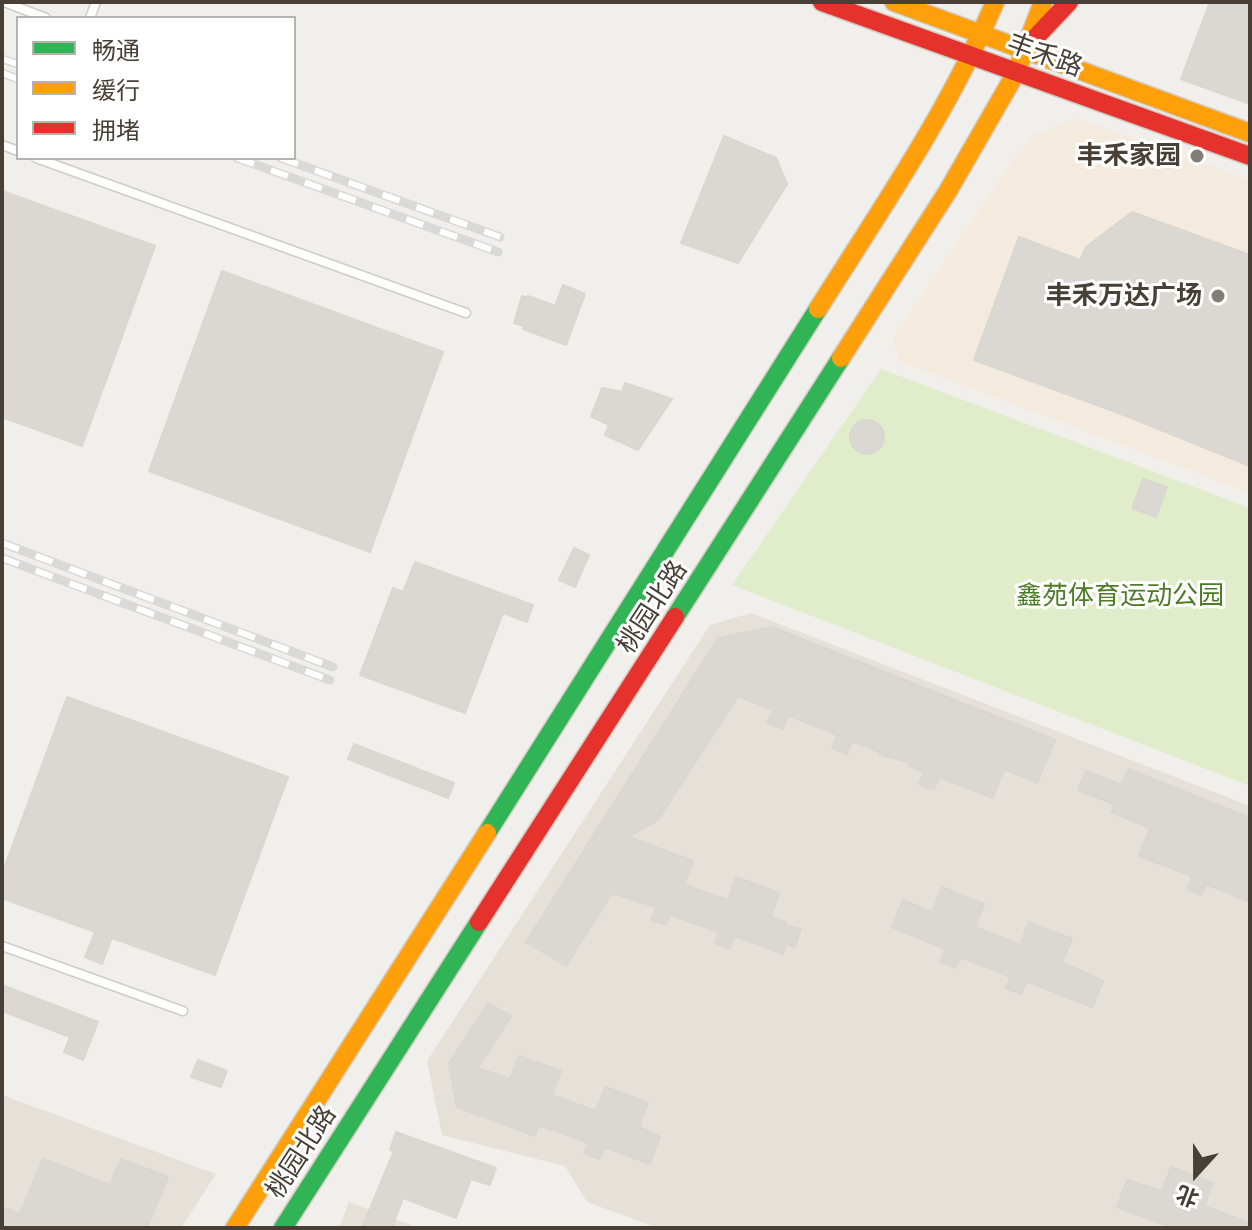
<!DOCTYPE html>
<html>
<head>
<meta charset="utf-8">
<style>
  body { margin:0 }
  #map { position:relative; width:1252px; height:1230px; overflow:hidden; background:#f1efeb; font-family:Lato,"Noto Sans SC",sans-serif }
  canvas { display:block }
  .frame { position:absolute; inset:0; border:4px solid #484036; pointer-events:none }
  .legend { position:absolute; left:16px; top:16px; width:280px; height:144px; box-sizing:border-box; background:#fff; border:2px solid #b6b3af; margin:0; padding:10px 14px; list-style:none; font-size:24px; color:#484036 }
  .legend li { display:flex; align-items:center; gap:16px; height:40px }
  .legend b { width:40px; border:2px solid #b6b3af }
  .north { position:absolute; left:1156px; top:1134px; width:80px; height:80px; -webkit-text-stroke:6px #fff; paint-order:stroke; rotate:201deg; font-size:22px; font-weight:700; line-height:32px; text-align:center; color:#484036 }
  .north::after { content:''; display:block; margin:auto; width:28px; height:36px; background:#484036; clip-path:polygon(50% 0,100% 100%,50% 72%,0 100%) }
</style>
</head>
<body>
<div id="map">
<canvas width="1252" height="1230"></canvas>
<div class="frame"></div>
<ul class="legend">
<li><b style="height:10px;background:#30b455"></b>畅通</li>
<li><b style="height:10px;background:#ff9f0a"></b>缓行</li>
<li><b style="height:10px;background:#e5322d"></b>拥堵</li>
</ul>
<div class="north">北</div>
</div>
<script>
const context = document.querySelector('canvas').getContext('2d');
context.lineJoin = 'round';
function fillPath(path, color) { context.fillStyle = color; context.fill(path, 'evenodd'); }
function trace(path, color, width, dash) { context.strokeStyle = color; context.lineWidth = width; context.lineCap = dash ? 'butt' : 'round'; context.setLineDash(dash || []); context.stroke(path); }
function label(font, color, halo, rows, align = 'center') {
  context.font = font + ' Lato,"Noto Sans SC",sans-serif'; context.lineWidth = 6; context.setLineDash([]); context.textBaseline = 'middle'; context.strokeStyle = halo; context.fillStyle = color; for (const [text, x, y, turn = 0] of rows) {
    context.save(); context.translate(x, y); context.rotate((+turn || 0) * Math.PI / 180); context.textAlign = isNaN(turn) ? turn : align; if (halo) context.strokeText(text, 0, 0); context.fillText(text, 0, 0); context.restore();
  }
}
const residential = new Path2D(`
  M 751,613 L 1250,806 L 1250,1228 L 658,1228 L 587,1202 L 565,1166 L 442,1135 L 427,1061 L 710,625 Z
  M 2,1095 L 216,1174 L 181,1228 L 2,1228 Z
  M 349,1202 L 419,1228 L 339,1228 Z`);
const commercial = new Path2D(`
  M 1077,118 L 1250,180 L 1250,493 L 899,361 L 893,338 L 1015,157 L 1034,135 Z`);
const green = new Path2D(`
  M 881,369 L 1250,508 L 1250,786 L 732,585 Z`);
const building = new Path2D(`
  M 1210,2 L 1250,2 L 1250,104 L 1181,79 Z
  M 724,136 L 776,158 L 787,184 L 738,263 L 681,243 Z
  M 2,191 L 155,246 L 82,446 L 2,417 Z
  M 1132,212 L 1250,255 L 1250,466 L 1124,415 L 974,360 L 1019,237 L 1080,260 L 1086,247 Z
  M 222,271 L 443,352 L 370,552 L 149,471 Z
  M 563,285 L 585,294 L 566,345 L 523,329 L 524,326 L 514,323 L 522,296 L 527,298 L 528,296 L 555,306 Z
  M 625,383 L 672,399 L 638,450 L 605,435 L 609,425 L 591,416 L 602,388 L 622,392 Z
  M850 437a17 17 0 1 1 34 0a17 17 0 1 1-34 0Z
  M 1143,479 L 1167,487 L 1156,517 L 1132,508 Z
  M 574,548 L 589,555 L 575,587 L 559,580 Z
  M 415,562 L 533,605 L 527,622 L 503,613 L 465,713 L 360,675 L 393,588 L 403,592 Z
  M 772,627 L 1055,740 L 1037,783 L 1004,769 L 993,798 L 939,777 L 934,790 L 919,784 L 924,772 L 909,766 L 911,763 L 879,754 L 880,752 L 852,741 L 847,754 L 832,748 L 837,735 L 788,715 L 783,729 L 767,723 L 773,710 L 738,696 L 658,820 L 628,837 L 693,861 L 684,885 L 728,900 L 736,877 L 779,893 L 771,917 L 786,922 L 785,925 L 801,929 L 795,947 L 786,944 L 783,954 L 735,936 L 730,949 L 715,943 L 719,932 L 670,915 L 666,925 L 651,920 L 656,907 L 612,893 L 566,966 L 526,942 L 718,638 Z
  M 67,697 L 288,777 L 215,975 L 112,938 L 102,964 L 85,957 L 95,932 L 2,898 L 2,874 Z
  M 354,744 L 454,783 L 448,798 L 348,759 Z
  M 1128,769 L 1250,818 L 1250,902 L 1206,884 L 1202,895 L 1187,889 L 1192,876 L 1139,856 L 1150,828 L 1111,812 L 1114,804 L 1078,790 L 1086,771 L 1122,785 Z
  M 942,887 L 984,904 L 975,927 L 1020,945 L 1029,922 L 1072,939 L 1062,962 L 1103,981 L 1092,1007 L 1026,981 L 1021,994 L 1006,988 L 1011,977 L 960,957 L 956,968 L 940,962 L 945,949 L 892,927 L 903,900 L 932,912 Z
  M 2,985 L 98,1022 L 83,1060 L 64,1052 L 70,1037 L 2,1011 Z
  M 488,1003 L 511,1016 L 478,1068 L 510,1079 L 519,1056 L 561,1071 L 552,1095 L 596,1111 L 605,1087 L 648,1103 L 639,1127 L 660,1137 L 650,1164 L 604,1147 L 599,1159 L 584,1154 L 588,1143 L 576,1138 L 538,1125 L 535,1136 L 457,1107 L 449,1064 Z
  M 198,1060 L 227,1071 L 221,1087 L 191,1077 Z
  M 396,1132 L 496,1168 L 490,1185 L 471,1179 L 456,1218 L 403,1198 L 392,1228 L 362,1228 L 394,1151 L 390,1150 Z
  M 43,1159 L 110,1185 L 121,1159 L 168,1177 L 147,1228 L 2,1228 L 2,1207 L 20,1214 Z
  M 1171,1167 L 1213,1183 L 1204,1206 L 1250,1223 L 1250,1228 L 1174,1228 L 1117,1207 L 1127,1180 L 1162,1191 Z`);
const lane = new Path2D(`
  M 4,2 L 46,18
  M 90,18 L 96,2
  M 2,145 L 18,151
  M 36,158 L 466,313
  M 2,946 L 183,1011`);
const fast = new Path2D(`
  M 675,617 L 841,358
  M 487,833 L 818,309
  M 283,1228 L 479,922`);
const slow = new Path2D(`
  M 894,2 L 1250,133
  M 818,309 C 881,209 949,111 995,2
  M 841,358 L 948,191 L 1016,73 L 1043,2
  M 235,1228 L 487,833`);
const jam = new Path2D(`
  M 822,2 L 1250,156
  M 1035,38 L 1069,2
  M 479,922 L 675,617`);
const rail = new Path2D(`
  M 2,59 L 18,64
  M 2,73 L 18,79
  M 237,158 L 498,252
  M 281,158 L 500,237
  M 2,543 L 333,667
  M 2,558 L 330,680`);
const markers = [
  [1197,156,8,"#837d75"],
  [1218,296,8,"#837d75"]
];
const streetNames = [
  ["丰禾路",1045,55,20],
  ["桃园北路",652,607,-57],
  ["桃园北路",301,1152,-57]
];
const poiNames = [
  ["丰禾家园",1181,156],
  ["丰禾万达广场",1202,296]
];
const parkNames = [
  ["鑫苑体育运动公园",1120,596]
];
fillPath(residential, '#e5e0d8');
fillPath(commercial, '#f4eadd');
fillPath(green, '#e0ecca');
fillPath(building, '#dbd8d3');
trace(building, '#dad6d0', 2);
trace(lane, '#cfcdc8', 11);
trace(fast, '#d1ccc2', 21);
trace(slow, '#d1ccc2', 21);
trace(jam, '#d1ccc2', 21);
trace(lane, '#fdfdfc', 8);
trace(fast, '#30b455', 18);
trace(slow, '#ff9f0a', 18);
trace(jam, '#e5322d', 18);
trace(rail, '#d9d9d8', 9);
trace(rail, '#fff', 6, [18]);
for (const [x, y, r, color] of markers) { const dot = new Path2D(); dot.arc(x, y, r, 0, 2 * Math.PI); context.fillStyle = color; context.fill(dot); trace(dot, '#fff', 3); }
label('26px', '#484036', '#fff', streetNames);
label('bold 26px', '#484036', '#fff', poiNames, 'right');
label('26px', '#4c7c26', '#fff', parkNames);
</script>
</body>
</html>
